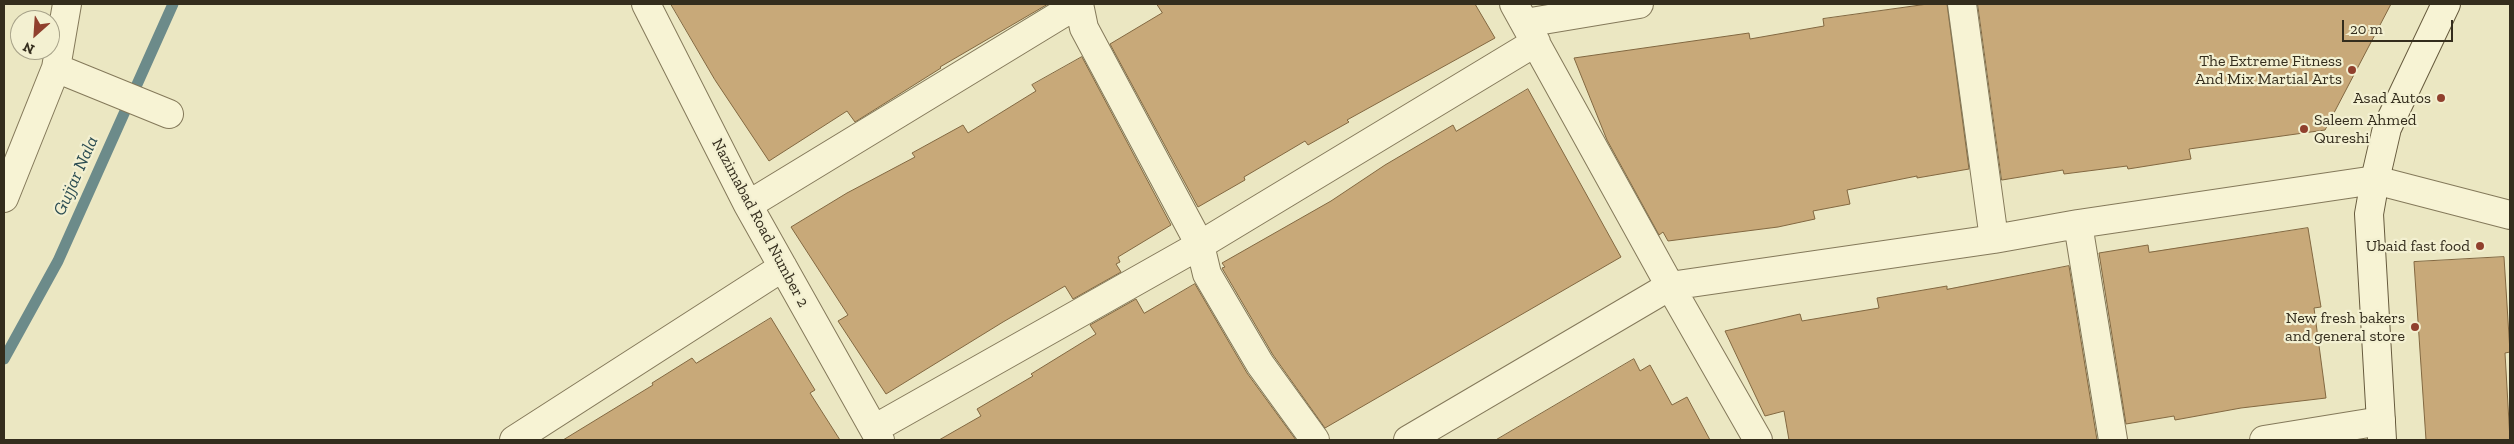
<!DOCTYPE html>
<html>
<head>
<meta charset="utf-8">
<style>
  body { margin:0 }
  #map { position:relative; width:2514px; height:444px; overflow:hidden; background:#ebe7c2; font-family:"Zilla Slab",serif }
  canvas { display:block }
  .frame { position:absolute; inset:0; border:5px solid #342d1d; pointer-events:none }
  .north { position:absolute; left:10px; top:10px; width:50px; height:50px; box-sizing:border-box; background:#f3f0d1; border:1px solid #a7a289; border-radius:50%; rotate:206deg; font-size:14px; font-weight:700; line-height:20px; text-align:center; color:#342d1d }
  .north::after { content:''; display:block; margin:auto; width:18px; height:22px; background:#90402d; clip-path:polygon(50% 0,100% 100%,50% 72%,0 100%) }
  .scale { position:absolute; left:2342px; top:20px; width:111px; height:22px; box-sizing:border-box; border:2px solid #342d1d; border-top:0; padding-left:6px; font-size:15px; line-height:18px; white-space:nowrap; color:#342d1d; -webkit-text-stroke:4px #f3f0d1; paint-order:stroke }
</style>
</head>
<body>
<div id="map">
<canvas width="2514" height="444"></canvas>
<div class="frame"></div>
<div class="north">N</div>
<div class="scale">20 m</div>
</div>
<script>
const context = document.querySelector('canvas').getContext('2d');
context.lineJoin = 'round';
function trace(path, color, width, dash) { context.strokeStyle = color; context.lineWidth = width; context.lineCap = dash ? 'butt' : 'round'; context.setLineDash(dash || []); context.stroke(path); }
function fillPath(path, color) { context.fillStyle = color; context.fill(path, 'evenodd'); }
function label(font, color, halo, rows, align = 'center') {
  context.font = font + ' "Zilla Slab",serif'; context.lineWidth = 4.5; context.setLineDash([]); context.textBaseline = 'middle'; context.strokeStyle = halo; context.fillStyle = color; for (const [text, x, y, turn = 0] of rows) {
    context.save(); context.translate(x, y); context.rotate((+turn || 0) * Math.PI / 180); context.textAlign = isNaN(turn) ? turn : align; if (halo) context.strokeText(text, 0, 0); context.fillText(text, 0, 0); context.restore();
  }
}
const stream = new Path2D(`
  M 4,359 L 58,261 L 173,4`);
const building = new Path2D(`
  M 671,4 L 1048,4 L 940,67 L 941,68 L 855,122 L 847,111 L 769,161 L 715,80 Z
  M 1157,4 L 1475,4 L 1495,38 L 1347,120 L 1349,122 L 1308,145 L 1305,141 L 1244,177 L 1245,180 L 1198,207 L 1110,44 L 1162,13 Z
  M 1928,4 L 1947,4 L 1969,169 L 1917,178 L 1917,176 L 1847,190 L 1850,204 L 1813,211 L 1815,219 L 1778,227 L 1668,241 L 1663,232 L 1659,235 L 1607,140 L 1574,58 L 1749,33 L 1750,39 L 1824,26 L 1823,19 Z
  M 1978,4 L 2391,4 L 2325,130 L 2189,149 L 2191,159 L 2128,169 L 2127,166 L 2064,174 L 2063,170 L 2002,180 Z
  M 1082,57 L 1171,225 L 1118,257 L 1120,262 L 1116,264 L 1121,272 L 1073,299 L 1065,286 L 1003,322 L 886,394 L 838,321 L 848,315 L 791,227 L 847,193 L 915,157 L 912,153 L 963,125 L 968,133 L 1036,91 L 1032,85 Z
  M 1528,89 L 1621,257 L 1325,428 L 1273,355 L 1222,268 L 1225,267 L 1222,263 L 1331,201 L 1385,165 L 1453,125 L 1456,131 Z
  M 2308,228 L 2321,307 L 2314,308 L 2326,398 L 2241,408 L 2175,420 L 2174,416 L 2126,424 L 2099,253 L 2148,245 L 2149,252 Z
  M 2504,257 L 2510,352 L 2505,353 L 2510,440 L 2426,440 L 2414,262 Z
  M 2069,266 L 2097,440 L 1789,440 L 1784,411 L 1765,416 L 1725,331 L 1800,314 L 1802,321 L 1879,308 L 1877,298 L 1947,286 L 1947,289 Z
  M 1195,284 L 1247,373 L 1296,440 L 939,440 L 981,416 L 977,409 L 1033,376 L 1031,374 L 1096,334 L 1090,325 L 1136,299 L 1144,313 Z
  M 771,318 L 815,390 L 810,393 L 840,440 L 563,440 L 653,385 L 652,383 L 692,358 L 696,363 Z
  M 1634,359 L 1640,371 L 1650,365 L 1672,405 L 1687,397 L 1710,440 L 1496,440 Z`);
const street = new Path2D(`
  M 646,4 L 748,205 L 880,440
  M 1079,4 L 1084,28 L 1200,245 L 1207,274 L 1260,364 L 1315,440
  M 1514,4 L 1670,286 L 1758,440
  M 1962,4 L 1994,239
  M 1525,23 L 1639,4
  M 56,68 L 169,114
  M 4,198 L 56,68 L 67,4
  M 748,205 L 1078,4
  M 2078,224 L 2113,440
  M 874,429 L 1200,245 L 1536,42
  M 514,440 L 783,267
  M 1408,440 L 1670,286 L 1994,239 L 2078,224 L 2375,180 L 2510,215
  M 2264,440 L 2381,421`);
const secondary = new Path2D(`
  M 2382,440 L 2369,214 L 2375,180 L 2387,128 L 2446,4`);
const markers = [
  [2352,70,5,"#90402d"],
  [2441,98,5,"#90402d"],
  [2304,129,5,"#90402d"],
  [2480,246,5,"#90402d"],
  [2415,327,5,"#90402d"]
];
const poiNames = [
  ["The Extreme Fitness",2342,61],
  ["And Mix Martial Arts",2342,79],
  ["Asad Autos",2431,98],
  ["Saleem Ahmed",2314,120,"left"],
  ["Qureshi",2314,138,"left"],
  ["Ubaid fast food",2470,246],
  ["New fresh bakers",2405,318],
  ["and general store",2405,336]
];
const streetNames = [
  ["Nazimabad Road Number 2",760,223,62]
];
const waterNames = [
  ["Gujjar Nala",76,176,-66]
];
trace(stream, '#6c8b8a', 11);
fillPath(building, '#c8a979');
trace(building, '#826841', 1);
trace(street, '#84795a', 30);
trace(secondary, '#665a3d', 30);
trace(street, '#f7f3d4', 28);
trace(secondary, '#f7f3d4', 28);
for (const [x, y, r, color] of markers) { const dot = new Path2D(); dot.arc(x, y, r, 0, 2 * Math.PI); context.fillStyle = color; context.fill(dot); trace(dot, '#f3f0d1', 2); }
label('16px', '#342d1d', '#f3f0d1', poiNames, 'right');
label('16px', '#342d1d', '#f3f0d1', streetNames);
label('italic 18px', '#2d4e53', '#f3f0d1', waterNames);
</script>
</body>
</html>
